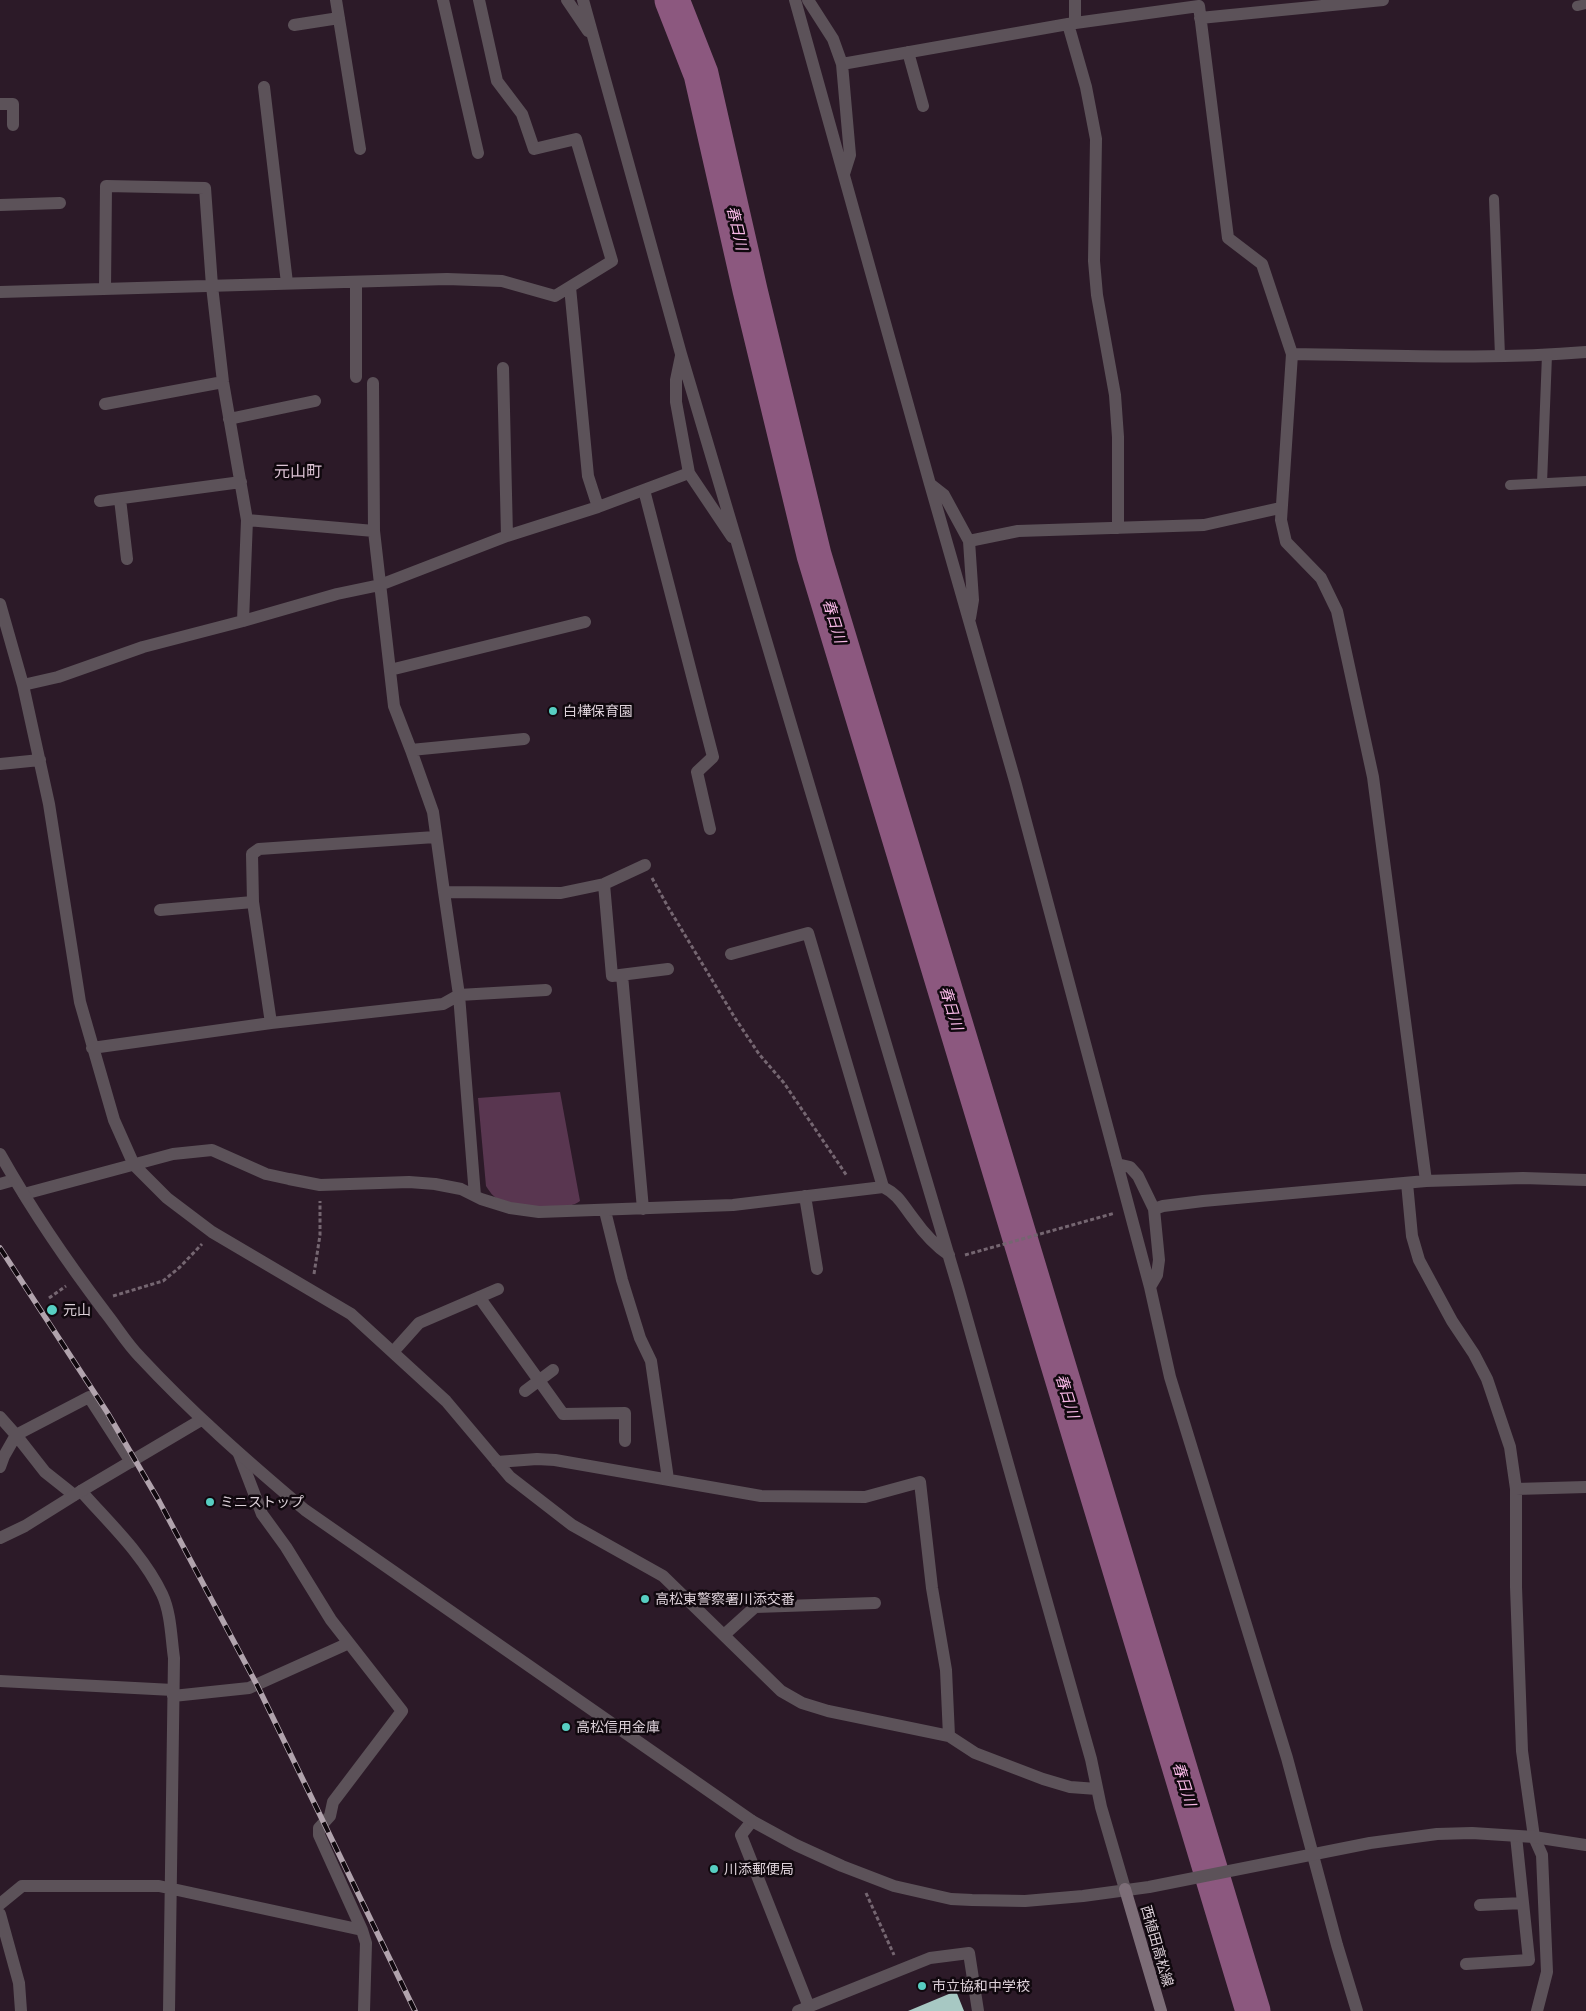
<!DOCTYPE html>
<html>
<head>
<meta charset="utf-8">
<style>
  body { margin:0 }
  canvas { display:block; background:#2c1a28 }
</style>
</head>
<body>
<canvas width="1586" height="2011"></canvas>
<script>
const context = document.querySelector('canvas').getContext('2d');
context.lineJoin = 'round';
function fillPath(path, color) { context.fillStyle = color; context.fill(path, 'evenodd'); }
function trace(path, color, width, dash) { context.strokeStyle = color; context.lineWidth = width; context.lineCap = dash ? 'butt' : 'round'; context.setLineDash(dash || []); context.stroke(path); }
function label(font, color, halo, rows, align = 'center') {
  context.font = font + ' Barlow,"Noto Sans JP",sans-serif'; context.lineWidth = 5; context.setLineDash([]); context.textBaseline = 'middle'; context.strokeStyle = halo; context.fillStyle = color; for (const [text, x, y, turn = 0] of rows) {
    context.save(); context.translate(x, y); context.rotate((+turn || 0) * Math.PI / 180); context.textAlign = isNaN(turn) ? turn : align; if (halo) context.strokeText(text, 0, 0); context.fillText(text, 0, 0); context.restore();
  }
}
const green = new Path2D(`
  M 560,1092 L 580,1201 C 568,1212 515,1207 500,1200 C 493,1197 490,1192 486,1186 L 478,1098 Z`);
const river = new Path2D(`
  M 672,0 L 701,74 L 750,290 L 814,555 L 1253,2011`);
const building = new Path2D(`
  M 956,1991 L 964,2011 L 908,2011 Z`);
const path = new Path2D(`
  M 652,878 L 668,907 L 735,1018 L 759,1054 L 784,1083 L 847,1176
  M 965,1255 L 1115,1213
  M 314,1274 L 320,1235 L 320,1201
  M 113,1296 L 163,1281 L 180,1267 L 202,1244
  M 49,1298 L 66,1286
  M 866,1893 L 894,1955`);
const service = new Path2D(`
  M 1577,6 L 1586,4
  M 1494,199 L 1500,356
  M 1542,483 L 1547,355
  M 1510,485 L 1586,481`);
const minor = new Path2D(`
  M 336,0 L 360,149
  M 443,0 L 478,153
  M 567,0 L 588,31
  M 583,0 L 681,354 L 958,1287 L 1091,1759 L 1101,1807 L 1125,1889
  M 795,0 L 930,484 L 1015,781 L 1150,1287 L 1170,1377 L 1287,1758 L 1337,1945 L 1357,2011
  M 808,0 L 833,39 L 842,64 L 850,155 L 844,174
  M 1200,18 L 1383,0
  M 1075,23 L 1075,0
  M 1068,24 L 1086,87 L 1096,139 L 1094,261 L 1097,295 L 1115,395 L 1118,437 L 1118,528
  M 294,25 L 339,18
  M 908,52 L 923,106
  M 842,64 L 1068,24 L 1199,6 L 1228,238 L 1262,264 L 1292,354 L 1281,520 L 1286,542 L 1321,578 L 1337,611 L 1373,777 L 1426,1181
  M 264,87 L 287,283
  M 0,104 L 13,104 L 13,125
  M 0,205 L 60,203
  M 570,287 L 588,476 L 598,507
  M 105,289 L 106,186 L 205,188 L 212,286 L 223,382 L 247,520 L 243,621
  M 0,292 L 447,279 L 502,281 L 555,296 L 612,261 L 576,139 L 534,149 L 522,114 L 497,81 L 479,0
  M 1292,354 C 1390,355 1489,360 1586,352
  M 503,368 L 507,536
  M 356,377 L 356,283
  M 373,383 L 374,531 L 394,706 L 411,750 L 524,739
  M 105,404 L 223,382
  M 229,419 L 315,401
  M 689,473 L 732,537
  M 930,484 L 944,495 L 969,541 L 973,600 L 970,618
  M 644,490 L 713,757 L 697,772 L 710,829
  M 120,499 L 127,559
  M 100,501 L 241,482
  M 247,520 L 374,531
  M 969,541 L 1018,531 L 1204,525 L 1280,508
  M 0,604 L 23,685 L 49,804 L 80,1002 L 114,1120 L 134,1165 L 167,1198 L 212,1232 L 351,1314 L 446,1401 L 510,1477 L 572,1525 L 663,1576 L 781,1691 L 802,1703 L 828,1711 L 949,1736 L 975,1753 L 1043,1779 L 1070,1787 L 1097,1789
  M 390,670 L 585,622
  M 23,685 L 58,677 L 143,647 L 243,621 L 337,594 L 380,585 L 507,536 L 598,507 L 689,473 L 676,402 L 676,380 L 681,356
  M 411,750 L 433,812 L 444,892 L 561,893 L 604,884 L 645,865
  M 0,764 L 40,760
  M 604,884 L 612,976 L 668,969
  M 444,892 L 459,995 L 475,1196
  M 160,910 L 253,902
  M 731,954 L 808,933 L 883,1187
  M 622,975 L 643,1209
  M 271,1023 L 253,902 L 252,854 L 259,849 L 435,837
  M 92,1048 L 271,1023 L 443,1004 L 459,995 L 546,990
  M 1117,1164 L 1130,1167 L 1138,1176 L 1154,1209 L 1159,1260 L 1157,1275 L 1150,1287
  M 1407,1183 L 1412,1236 L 1419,1260 L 1452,1321 L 1474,1354 L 1487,1379 L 1510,1447 L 1516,1489 L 1516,1587 L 1522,1751 L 1534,1837 L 1542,1855 L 1547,1972 L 1537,2011
  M 0,1184 L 14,1180
  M 24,1194 L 173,1154 L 212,1150 L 266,1174 L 289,1179 L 320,1185 L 409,1182 L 435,1184 L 461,1189 L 481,1199 L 510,1208 L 539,1212 L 733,1205 L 883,1187 C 899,1195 902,1204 913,1218 C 923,1232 934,1245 949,1255
  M 805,1196 L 817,1269
  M 1154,1209 L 1163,1206 L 1203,1201 L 1426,1181 L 1523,1178 L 1586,1180
  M 605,1211 L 622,1280 L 640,1338 L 651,1361 L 668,1479
  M 479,1297 L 563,1414 L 625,1413 L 625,1441
  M 393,1352 L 419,1323 L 498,1289
  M 525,1391 L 553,1370
  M 0,1417 L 16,1435 L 45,1472 L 74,1495
  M 239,1454 L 262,1514 L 286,1547 L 331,1620 L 402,1711 L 333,1802 L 330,1816 L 319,1828 L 319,1835 L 362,1930
  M 497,1462 L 537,1459 L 555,1460 L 761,1496 L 865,1497 L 920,1482 L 932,1588 L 946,1670 L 949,1736
  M 0,1467 L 4,1456 L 16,1435 L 89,1397 L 131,1462
  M 1516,1489 L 1586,1487
  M 81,1491 C 109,1523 143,1554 162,1594 C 171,1613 171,1637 174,1658 L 169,2011
  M 724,1635 L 755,1607 L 875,1603
  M 0,1681 L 173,1690
  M 173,1696 L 249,1688 L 349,1643
  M 752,1821 L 741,1835 L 809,2007
  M 0,1904 L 22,1886 L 159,1886 L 362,1930 L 366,1943 L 364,2011
  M 1480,1905 L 1523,1903
  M 0,1914 L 19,1983 L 21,2011
  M 1466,1964 L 1529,1960 L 1516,1836
  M 798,2011 L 930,1958 L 969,1953 L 978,2011`);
const tertiary = new Path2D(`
  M 0,1154 C 31,1209 67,1262 105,1312 C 117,1327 127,1344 140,1357 C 191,1412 247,1461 305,1510 L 752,1821 L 796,1845 L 842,1866 L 894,1886 L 951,1899 L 972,1900 L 1025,1901 L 1083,1896 L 1149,1887 L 1370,1843 L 1437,1834 L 1472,1833 L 1534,1837 L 1586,1845
  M 0,1538 L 25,1526 L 81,1491 L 201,1420`);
const secondary = new Path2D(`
  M 1125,1889 L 1161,2011`);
const rail = new Path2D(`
  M 0,1248 L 107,1412 L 159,1501 L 257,1685 L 415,2011`);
const markers = [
  [553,711,5,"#57cec2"],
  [52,1310,6,"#57cec2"],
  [210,1502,5,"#57cec2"],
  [645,1599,5,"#57cec2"],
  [566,1727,5,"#57cec2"],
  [714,1869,5,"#57cec2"],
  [922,1986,5,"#57cec2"]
];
const poiNames = [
  ["白樺保育園",563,711],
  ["元山",63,1310],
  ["ミニストップ",220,1502],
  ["高松東警察署川添交番",655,1599],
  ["高松信用金庫",576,1727],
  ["川添郵便局",724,1869],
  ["市立協和中学校",932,1986]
];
const streetNames = [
  ["西植田高松線",1157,1946,74]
];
const waterNames = [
  ["春日川",737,228,77],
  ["春日川",834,621,73],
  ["春日川",951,1008,73],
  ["春日川",1067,1396,73],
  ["春日川",1184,1784,73]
];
const quarterNames = [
  ["元山町",298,472]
];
fillPath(green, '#593650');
trace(river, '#8c587f', 35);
fillPath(building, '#a7c8c3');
trace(path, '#756671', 3, [4, 2.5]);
trace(service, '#5c5259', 10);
trace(minor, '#5c5259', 12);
trace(tertiary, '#5c5259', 12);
trace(secondary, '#7d6e78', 12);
trace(rail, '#b1a3ad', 5.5);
trace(rail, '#10080e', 4, [11]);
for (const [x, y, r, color] of markers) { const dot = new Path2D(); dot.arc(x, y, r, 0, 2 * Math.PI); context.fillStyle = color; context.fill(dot); trace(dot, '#10080e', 2); }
label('14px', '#ddd1d9', '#10080e', poiNames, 'left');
label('14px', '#ddd1d9', '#10080e', streetNames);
label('italic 15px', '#f7b8e6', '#10080e', waterNames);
label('16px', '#dcc3d4', '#10080e', quarterNames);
</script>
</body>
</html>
